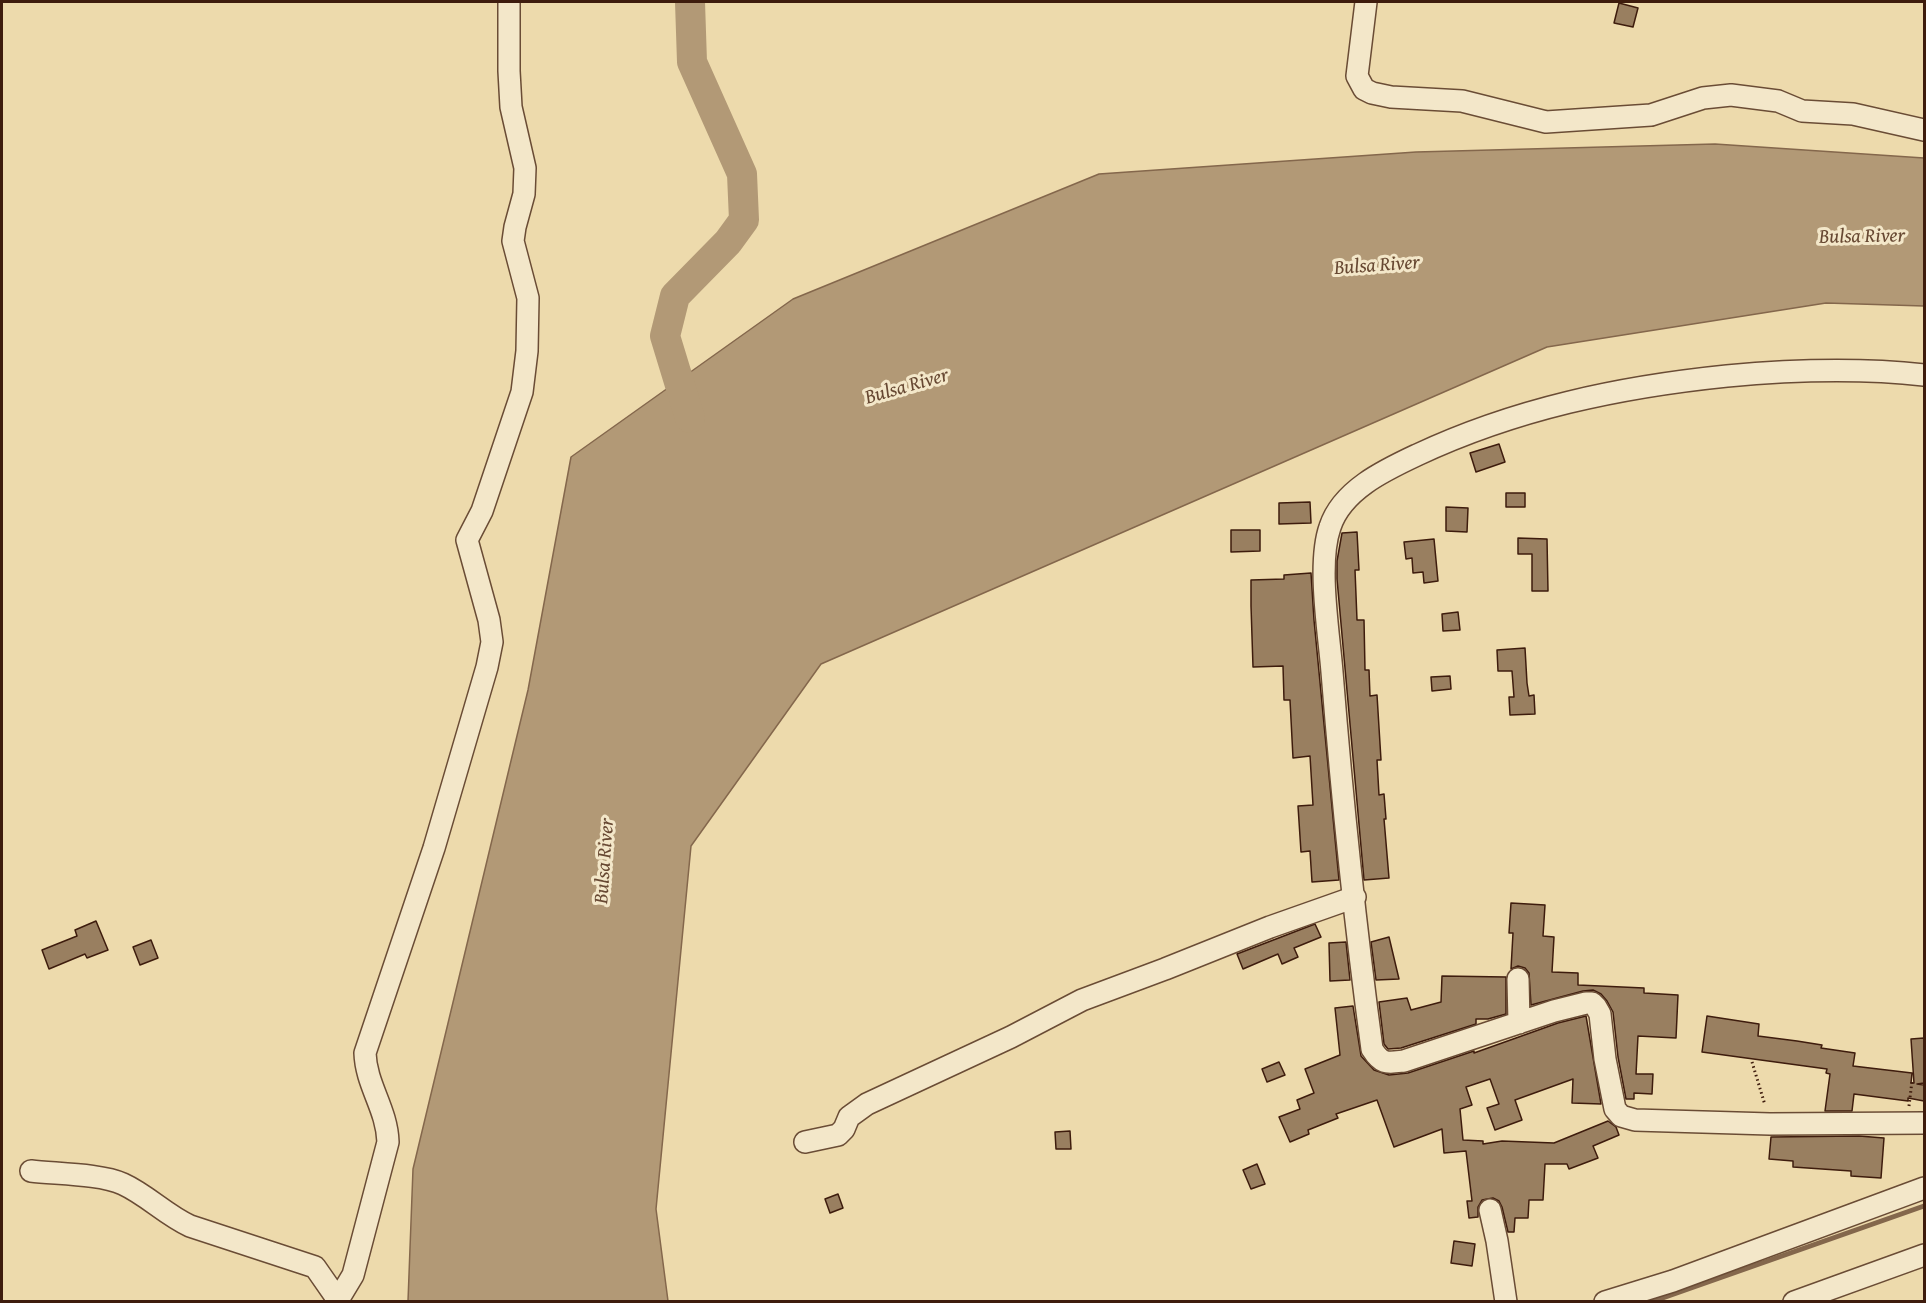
<!DOCTYPE html>
<html>
<head>
<meta charset="utf-8">
<style>
  body { margin:0 }
  #map { position:relative; width:1926px; height:1303px; overflow:hidden; background:#eddaac; font-family:"Gentium Book Plus",serif }
  canvas { display:block }
  .frame { position:absolute; inset:0; border:3px solid #3e1c0d; pointer-events:none }
</style>
</head>
<body>
<div id="map">
<canvas width="1926" height="1303"></canvas>
<div class="frame"></div>
</div>
<script>
const context = document.querySelector('canvas').getContext('2d');
context.lineJoin = 'round';
function fillPath(path, color) { context.fillStyle = color; context.fill(path, 'evenodd'); }
function trace(path, color, width, dash) { context.strokeStyle = color; context.lineWidth = width; context.lineCap = dash ? 'butt' : 'round'; context.setLineDash(dash || []); context.stroke(path); }
function label(font, color, halo, rows, align = 'center') {
  context.font = font + ' "Gentium Book Plus",serif'; context.lineWidth = 6; context.setLineDash([]); context.textBaseline = 'middle'; context.strokeStyle = halo; context.fillStyle = color; for (const [text, x, y, turn = 0] of rows) {
    context.save(); context.translate(x, y); context.rotate((+turn || 0) * Math.PI / 180); context.textAlign = isNaN(turn) ? turn : align; if (halo) context.strokeText(text, 0, 0); context.fillText(text, 0, 0); context.restore();
  }
}
const water = new Path2D(`
  M 1715,144 L 1924,158 L 1924,306 L 1826,303 L 1547,347 L 821,664 L 691,846 L 656,1209 L 668,1301 L 408,1301 L 413,1169 L 528,690 L 571,457 L 793,299 L 1099,174 L 1416,152 Z`);
const stream = new Path2D(`
  M 1651,1302 L 1924,1206`);
const river = new Path2D(`
  M 690,2 L 692,62 L 742,174 L 744,220 L 728,242 L 675,296 L 665,336 L 690,418`);
const building = new Path2D(`
  M 1619,3 L 1638,8 L 1633,27 L 1614,23 Z
  M 1499,444 L 1505,462 L 1476,472 L 1470,453 Z
  M 1506,493 L 1525,493 L 1525,507 L 1506,507 Z
  M 1310,502 L 1311,523 L 1279,524 L 1279,503 Z
  M 1446,507 L 1468,508 L 1467,532 L 1446,531 Z
  M 1231,530 L 1260,530 L 1260,551 L 1231,552 Z
  M 1357,532 L 1359,570 L 1355,570 L 1357,620 L 1364,620 L 1365,670 L 1369,670 L 1370,696 L 1377,695 L 1381,760 L 1377,760 L 1379,795 L 1384,794 L 1386,819 L 1384,819 L 1389,878 L 1364,880 L 1337,579 L 1337,561 L 1342,533 Z
  M 1518,538 L 1547,539 L 1548,591 L 1532,591 L 1532,554 L 1518,554 Z
  M 1434,539 L 1438,581 L 1424,583 L 1423,572 L 1413,573 L 1412,558 L 1406,559 L 1404,542 Z
  M 1311,573 L 1314,620 L 1339,880 L 1312,882 L 1310,851 L 1301,852 L 1298,806 L 1313,805 L 1310,756 L 1293,758 L 1290,700 L 1284,700 L 1283,666 L 1253,667 L 1251,606 L 1251,580 L 1284,579 L 1284,575 Z
  M 1458,612 L 1460,630 L 1443,631 L 1442,614 Z
  M 1525,648 L 1527,683 L 1529,696 L 1534,695 L 1535,714 L 1510,715 L 1509,697 L 1514,697 L 1512,671 L 1498,671 L 1497,650 Z
  M 1450,676 L 1451,689 L 1432,691 L 1431,677 Z
  M 1511,903 L 1545,905 L 1543,936 L 1554,937 L 1552,972 L 1578,973 L 1578,985 L 1644,988 L 1644,993 L 1678,995 L 1676,1038 L 1638,1036 L 1636,1074 L 1653,1074 L 1652,1094 L 1634,1093 L 1634,1099 L 1626,1099 L 1618,1057 L 1613,1012 L 1607,1001 L 1601,994 L 1593,990 L 1583,991 L 1531,1005 L 1529,973 L 1525,968 L 1518,966 L 1511,969 L 1513,933 L 1509,933 Z
  M 96,921 L 108,950 L 87,958 L 85,954 L 49,969 L 42,950 L 77,936 L 75,930 Z
  M 1315,924 L 1321,937 L 1294,948 L 1298,957 L 1282,964 L 1278,954 L 1243,969 L 1237,954 Z
  M 1389,937 L 1399,979 L 1376,980 L 1371,942 Z
  M 151,940 L 158,958 L 140,965 L 133,947 Z
  M 1346,942 L 1350,980 L 1330,981 L 1329,943 Z
  M 1442,976 L 1506,977 L 1506,1014 L 1488,1019 L 1476,1019 L 1476,1024 L 1401,1048 L 1388,1049 L 1384,1044 L 1379,1002 L 1407,998 L 1411,1010 L 1441,1002 Z
  M 1353,1006 L 1361,1056 L 1374,1070 L 1389,1075 L 1408,1073 L 1474,1051 L 1474,1053 L 1558,1023 L 1586,1016 L 1601,1104 L 1572,1103 L 1573,1079 L 1515,1100 L 1522,1120 L 1495,1130 L 1487,1108 L 1499,1104 L 1490,1079 L 1466,1087 L 1472,1105 L 1460,1109 L 1463,1140 L 1483,1141 L 1483,1144 L 1502,1141 L 1554,1143 L 1608,1121 L 1616,1127 L 1619,1135 L 1593,1146 L 1598,1158 L 1569,1169 L 1567,1164 L 1545,1164 L 1543,1200 L 1529,1200 L 1528,1218 L 1515,1218 L 1514,1232 L 1508,1232 L 1502,1207 L 1499,1201 L 1493,1198 L 1482,1200 L 1478,1207 L 1478,1217 L 1469,1218 L 1467,1201 L 1472,1201 L 1466,1151 L 1444,1153 L 1442,1129 L 1394,1147 L 1377,1100 L 1336,1114 L 1338,1118 L 1308,1130 L 1309,1134 L 1290,1142 L 1279,1117 L 1300,1109 L 1297,1100 L 1314,1093 L 1305,1069 L 1340,1055 L 1335,1008 Z
  M 1707,1016 L 1759,1024 L 1758,1036 L 1797,1041 L 1822,1045 L 1821,1048 L 1855,1053 L 1853,1066 L 1912,1073 L 1911,1083 L 1914,1083 L 1911,1039 L 1924,1038 L 1924,1083 L 1917,1084 L 1924,1085 L 1924,1101 L 1908,1098 L 1908,1101 L 1854,1094 L 1852,1111 L 1825,1111 L 1830,1074 L 1826,1073 L 1827,1069 L 1702,1052 Z
  M 1279,1062 L 1285,1075 L 1267,1082 L 1262,1069 Z
  M 1070,1131 L 1071,1149 L 1056,1149 L 1055,1132 Z
  M 1859,1136 L 1884,1138 L 1881,1178 L 1851,1176 L 1851,1171 L 1793,1167 L 1793,1161 L 1769,1159 L 1771,1137 Z
  M 1257,1164 L 1265,1184 L 1251,1189 L 1243,1170 Z
  M 838,1194 L 843,1208 L 830,1213 L 825,1199 Z
  M 1454,1241 L 1475,1244 L 1472,1266 L 1451,1263 Z`);
const path = new Path2D(`
  M 1752,1062 L 1765,1105
  M 1909,1106 L 1912,1081`);
const minor = new Path2D(`
  M 1366,2 L 1357,76 L 1364,89 L 1372,93 L 1391,97 L 1462,101 L 1546,122 L 1651,115 L 1703,98 L 1731,95 L 1778,101 L 1802,111 L 1853,114 L 1924,130
  M 1924,375 C 1859,368 1792,370 1727,376 C 1619,387 1515,409 1417,455 C 1385,470 1342,490 1330,527 C 1317,564 1329,633 1332,672 C 1342,798 1355,924 1372,1049 C 1382,1065 1387,1063 1404,1061 L 1554,1011 L 1586,1003 L 1592,1003 L 1596,1007 L 1600,1014 L 1605,1059 L 1615,1109 L 1621,1116 L 1635,1120 L 1770,1124 L 1924,1123
  M 1518,979 L 1519,1023
  M 805,1142 L 838,1135 L 844,1129 L 849,1117 L 867,1104 L 1011,1037 L 1082,1000 L 1165,969 L 1270,927 L 1355,897
  M 31,1171 C 56,1174 101,1174 123,1184 C 147,1195 166,1215 190,1226 L 315,1267 L 338,1300 L 353,1275 L 388,1142 C 387,1109 366,1085 365,1053 L 434,848 L 487,667 L 492,642 L 489,620 L 467,540 L 482,511 L 522,392 L 527,351 L 528,298 L 513,241 L 515,227 L 524,194 L 525,168 L 511,107 L 509,71 L 509,2
  M 1490,1210 L 1497,1241 L 1506,1302
  M 1605,1302 L 1673,1281 L 1924,1188
  M 1794,1302 L 1924,1255`);
const waterNames = [
  ["Bulsa River",1862,237,-1],
  ["Bulsa River",1377,266,-4],
  ["Bulsa River",907,387,-16],
  ["Bulsa River",605,861,-86]
];
fillPath(water, '#b29976');
trace(water, '#84674c', 1.5);
trace(stream, '#84674c', 5);
trace(river, '#b29976', 30);
fillPath(building, '#997f60');
trace(building, '#3e1c0d', 1.5);
trace(minor, '#6a4c35', 24);
trace(path, '#3e1c0d', 3, [1.5, 3]);
trace(minor, '#f3e7c9', 21);
label('italic 20px', '#674832', '#f3e7c9', waterNames);
</script>
</body>
</html>
